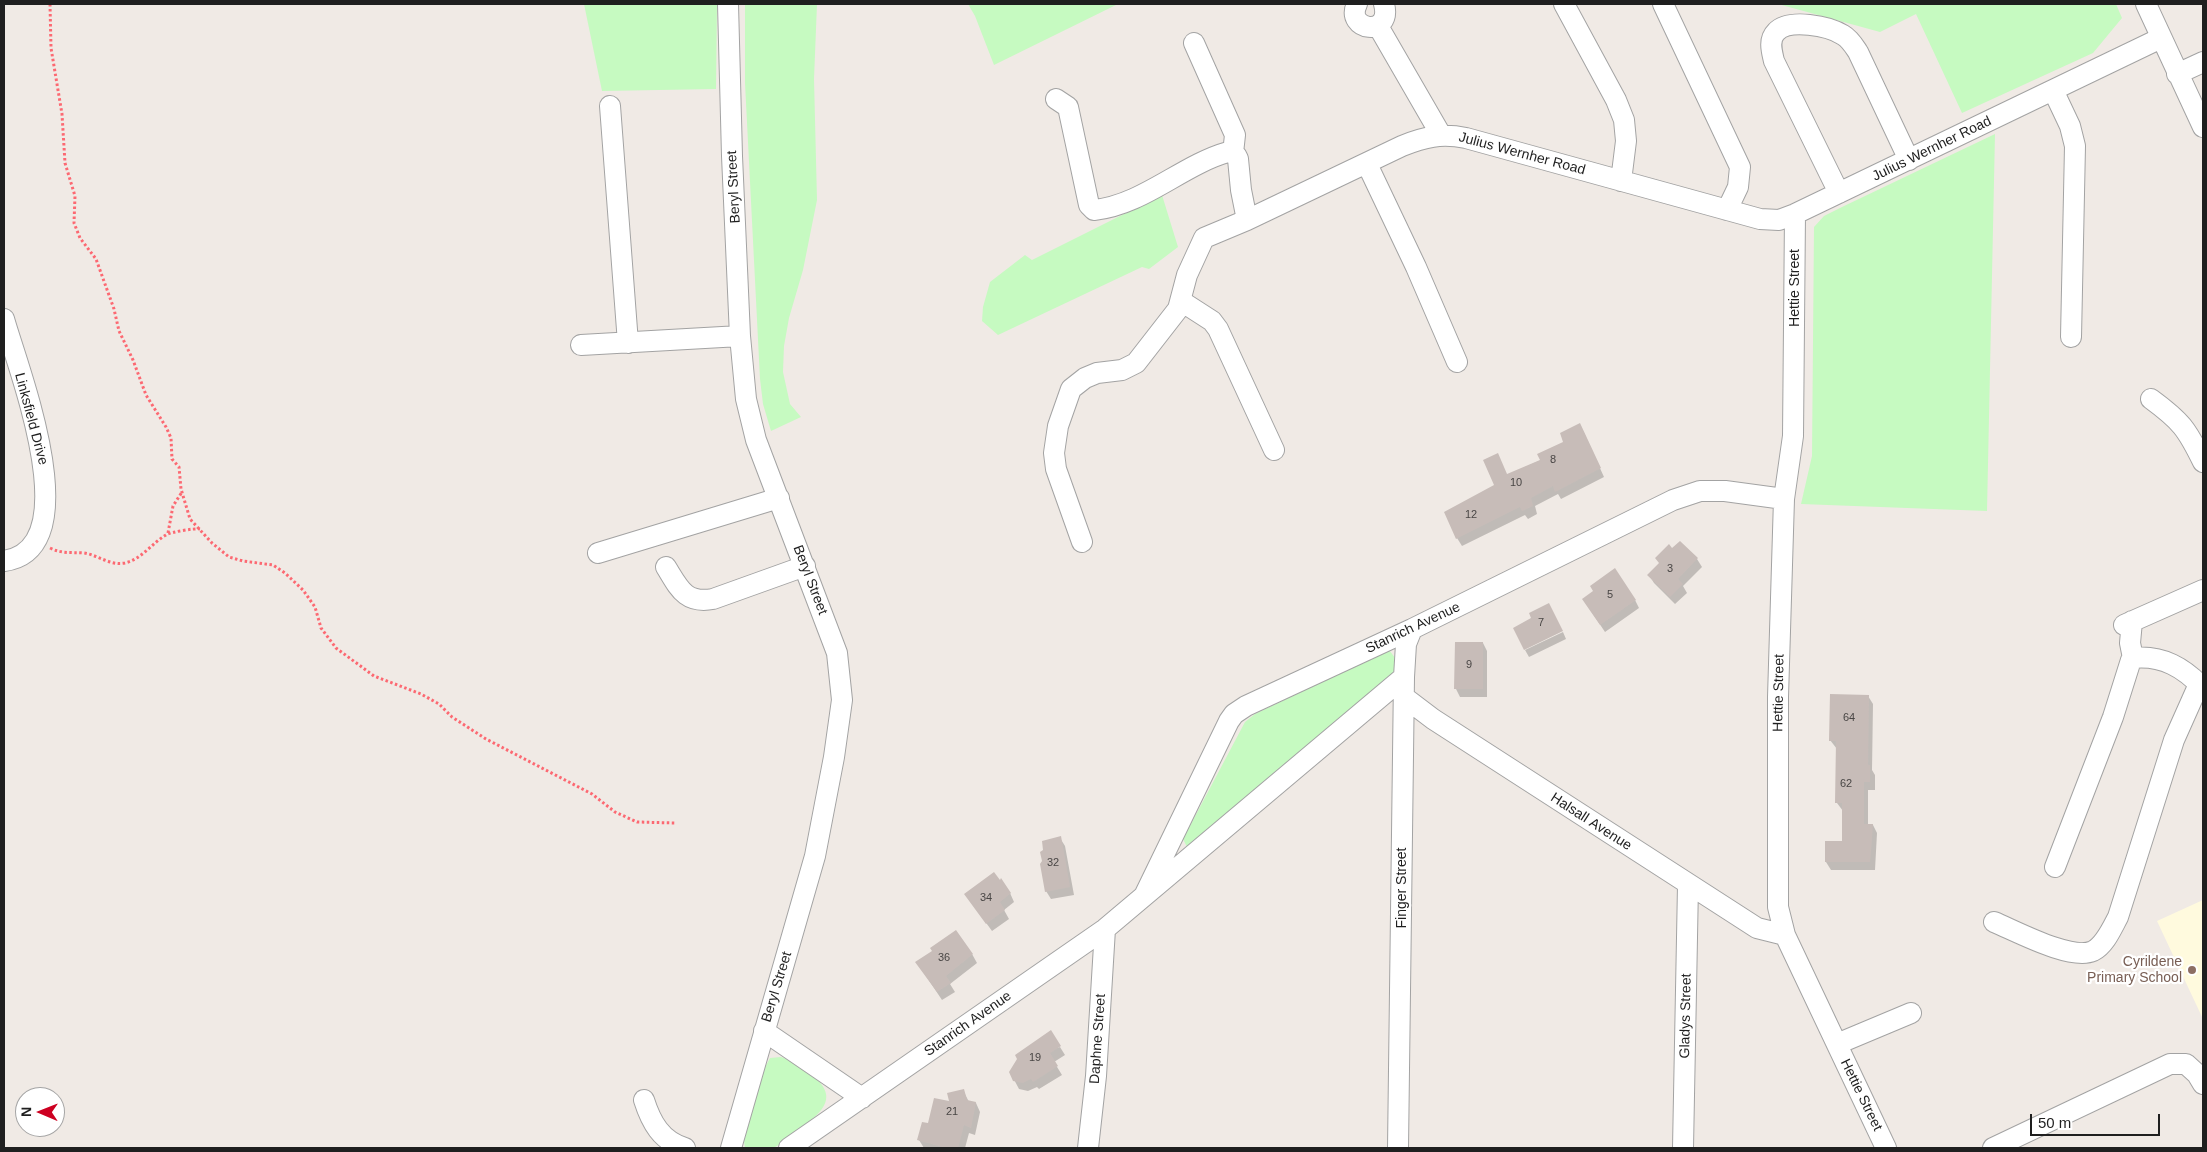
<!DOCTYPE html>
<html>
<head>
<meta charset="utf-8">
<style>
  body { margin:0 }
  #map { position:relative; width:2207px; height:1152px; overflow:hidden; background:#f0eae5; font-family:Arial,sans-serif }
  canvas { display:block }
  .frame { position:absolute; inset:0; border:5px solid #1f1f1f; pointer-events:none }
  .north { position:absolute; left:15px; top:1087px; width:50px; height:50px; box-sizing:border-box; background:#fff; border:1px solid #a5a5a5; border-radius:50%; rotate:271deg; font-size:14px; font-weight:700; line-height:20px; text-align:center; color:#1f1f1f }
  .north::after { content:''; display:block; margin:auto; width:18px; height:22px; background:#cd0021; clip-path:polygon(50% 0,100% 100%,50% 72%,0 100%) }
  .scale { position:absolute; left:2030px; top:1114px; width:130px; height:22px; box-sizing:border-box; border:2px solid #1f1f1f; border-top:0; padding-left:6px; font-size:15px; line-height:18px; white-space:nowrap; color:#1f1f1f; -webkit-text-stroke:4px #fff; paint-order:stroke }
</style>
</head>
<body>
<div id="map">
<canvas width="2207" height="1152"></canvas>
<div class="frame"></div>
<div class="north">N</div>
<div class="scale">50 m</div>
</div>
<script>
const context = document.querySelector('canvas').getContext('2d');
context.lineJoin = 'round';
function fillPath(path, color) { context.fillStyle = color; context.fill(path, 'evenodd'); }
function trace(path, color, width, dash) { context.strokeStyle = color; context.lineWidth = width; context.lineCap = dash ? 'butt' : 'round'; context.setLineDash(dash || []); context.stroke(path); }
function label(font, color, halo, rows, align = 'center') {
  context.font = font + ' Arial,sans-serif'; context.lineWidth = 4.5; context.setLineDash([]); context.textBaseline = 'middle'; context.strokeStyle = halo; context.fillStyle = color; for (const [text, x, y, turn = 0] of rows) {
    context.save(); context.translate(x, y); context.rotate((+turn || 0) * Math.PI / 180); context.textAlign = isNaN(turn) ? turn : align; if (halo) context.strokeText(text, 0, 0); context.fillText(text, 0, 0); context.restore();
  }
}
const education = new Path2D(`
  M 2203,900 L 2203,1019 L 2157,921 Z`);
const park = new Path2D(`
  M 584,4 L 717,4 L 716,89 L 602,91 Z
  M 745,4 L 817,4 L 814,79 L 817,200 L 803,270 L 789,318 L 784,346 L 783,372 L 790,404 L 801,417 L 771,431 L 763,404 L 760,379 L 745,83 Z
  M 968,4 L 1118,4 L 994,65 L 975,16 Z
  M 1778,4 L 2116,4 L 2122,18 L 2093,53 L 1962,113 L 1916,14 L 1880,32 Z
  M 1995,134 L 1987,511 L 1801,504 L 1812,456 L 1814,227 L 1824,216 L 1842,207 Z
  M 1162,195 L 1178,247 L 1149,269 L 1142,267 L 998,335 L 982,321 L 983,307 L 990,282 L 1025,255 L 1032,260 Z
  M 1389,650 L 1396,659 L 1394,671 L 1384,684 L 1188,849 L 1183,839 L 1245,722 L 1255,714 Z
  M 781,1057 C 791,1060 799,1065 807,1072 C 842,1095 824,1112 797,1131 C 790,1136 780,1146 772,1148 C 765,1150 753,1148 745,1148 L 744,1141 L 763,1071 L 770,1058 Z`);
const shadow = new Path2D(`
  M 1584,433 L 1604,477 L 1561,499 L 1558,494 L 1535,506 L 1537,514 L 1528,519 L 1525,515 L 1462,546 L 1457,538 L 1496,486 L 1507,475 L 1541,460 Z
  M 1680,543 L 1697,559 L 1702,567 L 1683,586 L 1687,593 L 1675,604 L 1654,583 L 1649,575 Z
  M 1635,600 L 1639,608 L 1605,632 L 1589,608 Z
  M 1563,632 L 1566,639 L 1529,657 L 1525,650 Z
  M 1483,643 L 1487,651 L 1487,697 L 1460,697 L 1456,689 Z
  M 1868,696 L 1873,704 L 1872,770 L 1875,775 L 1875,790 L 1868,790 L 1868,825 L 1873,825 L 1877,833 L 1875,870 L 1831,870 L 1826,862 L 1843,842 L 1843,811 L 1837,803 L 1837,749 L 1830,740 Z
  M 1060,838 L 1065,846 L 1074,895 L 1051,899 L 1046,891 L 1043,861 Z
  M 1010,893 L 1014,902 L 1004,910 L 1009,919 L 992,931 L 971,902 Z
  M 972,954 L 977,963 L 950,984 L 955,992 L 942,1000 L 922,970 Z
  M 1060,1047 L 1065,1055 L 1054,1062 L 1062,1075 L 1039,1089 L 1037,1087 L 1028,1091 L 1019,1089 L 1010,1072 L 1019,1059 Z
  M 963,1090 L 969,1102 L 976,1103 L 980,1112 L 975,1135 L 969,1133 L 965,1148 L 924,1148 L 919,1140 L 928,1125 Z`);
const building = new Path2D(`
  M 1580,423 L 1601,468 L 1555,492 L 1553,486 L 1531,498 L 1533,506 L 1522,511 L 1520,507 L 1456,539 L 1444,512 L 1494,485 L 1483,460 L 1498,453 L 1507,474 L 1540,460 L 1537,454 L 1563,442 L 1560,433 Z
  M 1680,541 L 1698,558 L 1678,579 L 1683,584 L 1670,597 L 1647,575 L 1659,563 L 1655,558 L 1669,544 L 1672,548 Z
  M 1615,568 L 1636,600 L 1600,625 L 1582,599 L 1593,591 L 1590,586 Z
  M 1549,603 L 1563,631 L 1524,650 L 1513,628 L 1531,618 L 1529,613 Z
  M 1455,642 L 1483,642 L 1483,689 L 1454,689 Z
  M 1830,694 L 1869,695 L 1868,765 L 1870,765 L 1870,782 L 1864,782 L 1864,824 L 1873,824 L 1870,862 L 1825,862 L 1825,841 L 1842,841 L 1842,803 L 1835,803 L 1836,741 L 1829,741 Z
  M 1061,836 L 1070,887 L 1045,892 L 1040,864 L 1042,861 L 1040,852 L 1043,850 L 1042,841 Z
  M 994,872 L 1000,880 L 1001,878 L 1011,893 L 1000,902 L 1005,910 L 986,924 L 964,894 Z
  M 956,930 L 973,954 L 946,976 L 951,983 L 937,992 L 915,962 L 932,951 L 930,948 Z
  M 1051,1030 L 1061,1046 L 1050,1053 L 1058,1066 L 1033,1082 L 1031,1079 L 1023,1083 L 1013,1081 L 1009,1072 L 1017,1059 L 1015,1055 Z
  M 964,1089 L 967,1100 L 976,1102 L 971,1128 L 964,1125 L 958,1148 L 946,1148 L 917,1140 L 922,1122 L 928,1123 L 934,1098 L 949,1101 L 947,1093 Z`);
const path = new Path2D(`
  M 50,4 L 51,48 L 62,114 L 65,163 L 75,196 L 74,223 L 80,238 L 96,259 L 114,309 L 119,331 L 133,360 L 146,395 L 166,427 L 171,438 L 172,459 L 179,467 L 181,489 L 190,519 L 212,543 L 229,557 L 243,561 L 273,565 L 285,573 L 303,590 L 315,607 L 321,628 L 336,648 L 374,676 L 421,694 L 439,704 L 452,717 L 486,739 L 592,794 L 615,812 L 637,822 L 676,823
  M 168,533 L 173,506 L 182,492
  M 50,548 C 62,554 71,552 84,553 C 98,555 110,566 125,563 C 142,559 152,543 166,535 C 170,532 195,528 200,529`);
const minor = new Path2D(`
  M 728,4 L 732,156 L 740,336 L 746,399 L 756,440 L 837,653 L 842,700 L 834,757 L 815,856 L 731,1148
  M 1357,4 C 1344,31 1393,38 1384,4
  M 1564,4 L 1616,100 L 1624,120 L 1626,141 L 1621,181
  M 1663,4 L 1740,167 L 1738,187 L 1727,210
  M 2146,4 L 2203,127
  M 1378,26 L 1441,135
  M 1194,43 L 1235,135 L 1233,153
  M 2177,74 L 2203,62
  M 2053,90 L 2070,126 L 2075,146 L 2071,337
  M 1056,99 L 1068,107 L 1089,205 L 1094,210 C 1143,205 1182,165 1228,152 L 1236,155 L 1238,159 L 1241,190 L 1247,220
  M 610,106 L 628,343
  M 1367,164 L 1416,267 L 1457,362
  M 1839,193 L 1774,61 C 1772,52 1768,40 1776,32 C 1789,18 1829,26 1843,35 C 1850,39 1854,46 1858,52 L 1909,160
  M 1795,214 L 1793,436 L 1784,499 L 1778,697 L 1778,907 L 1785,935 L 1886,1148
  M 1181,301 L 1212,321 L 1218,329 L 1274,450
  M 4,319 C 17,366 90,550 4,561
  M 581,345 L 740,336
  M 2151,399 C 2181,421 2187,429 2203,462
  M 1082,542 L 1056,469 L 1054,453 L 1058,426 L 1071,389 L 1085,378 L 1097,373 L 1122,370 L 1136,363 L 1178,309 L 1187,275 L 1204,238 L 1247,220 L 1402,146 C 1424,137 1441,133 1466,138 L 1760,219 L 1779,220 L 1795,214 L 2161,38
  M 598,553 L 779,498
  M 666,567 C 679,588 685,604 713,599 L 805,566
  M 2124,625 L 2203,590
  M 2133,658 C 2163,655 2184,668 2203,688
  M 1404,697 L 1433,719 L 1757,928 L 1785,935
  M 2055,867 L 2113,717 L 2131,660 L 2133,658 L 2130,643 L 2132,621
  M 1144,896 L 1229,721 L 1234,714 L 1246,706 L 1412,629 L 1673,500 L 1700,491 L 1725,491 L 1784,499
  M 1994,922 C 2016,931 2071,961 2093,951 C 2105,945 2112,928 2118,917 L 2174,740 L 2199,684
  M 764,1031 L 862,1098
  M 1837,1044 L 1911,1013
  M 644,1100 C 651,1122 661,1141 685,1148
  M 789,1148 L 1105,929 L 1404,677
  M 1088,1148 L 1096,1076 L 1105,929
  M 1398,1148 L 1404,677 L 1406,644 L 1412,629
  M 1683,1148 L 1688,885
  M 1993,1148 L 2170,1064 L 2186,1064 L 2197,1074 L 2203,1084`);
const markers = [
  [2192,970,5,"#8d6e63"]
];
const numberNames = [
  ["8",1553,460],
  ["10",1516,483],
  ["12",1471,515],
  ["3",1670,569],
  ["5",1610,595],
  ["7",1541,623],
  ["9",1469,665],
  ["64",1849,718],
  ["62",1846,784],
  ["32",1053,863],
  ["34",986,898],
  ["36",944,958],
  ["19",1035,1058],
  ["21",952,1112]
];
const streetNames = [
  ["Julius Wernher Road",1932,149,-26],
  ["Julius Wernher Road",1522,154,15],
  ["Beryl Street",734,187,-93],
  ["Hettie Street",1795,288,-90],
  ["Linksfield Drive",31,419,75],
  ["Beryl Street",810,580,69],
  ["Stanrich Avenue",1413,628,-25],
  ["Hettie Street",1779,693,-89],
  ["Halsall Avenue",1591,822,33],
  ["Finger Street",1402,888,-90],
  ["Beryl Street",777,987,-73],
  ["Gladys Street",1686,1016,-89],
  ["Stanrich Avenue",968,1024,-35],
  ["Daphne Street",1098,1039,-86],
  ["Hettie Street",1861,1095,64]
];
const educationNames = [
  ["Cyrildene",2182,962],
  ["Primary School",2182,978]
];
fillPath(education, '#fffade');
fillPath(park, '#c6fac1');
fillPath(shadow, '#0003');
fillPath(building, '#c7bcb8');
trace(minor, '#a3a3a3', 22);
trace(path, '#fc6972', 3, [2.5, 2.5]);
trace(minor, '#fff', 20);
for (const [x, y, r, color] of markers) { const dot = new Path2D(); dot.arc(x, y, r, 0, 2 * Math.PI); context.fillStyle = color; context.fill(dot); trace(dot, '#fff', 2); }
label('11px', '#494645', null, numberNames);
label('14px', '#1f1f1f', '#fff', streetNames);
label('14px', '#785e54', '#fff', educationNames, 'right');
</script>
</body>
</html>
